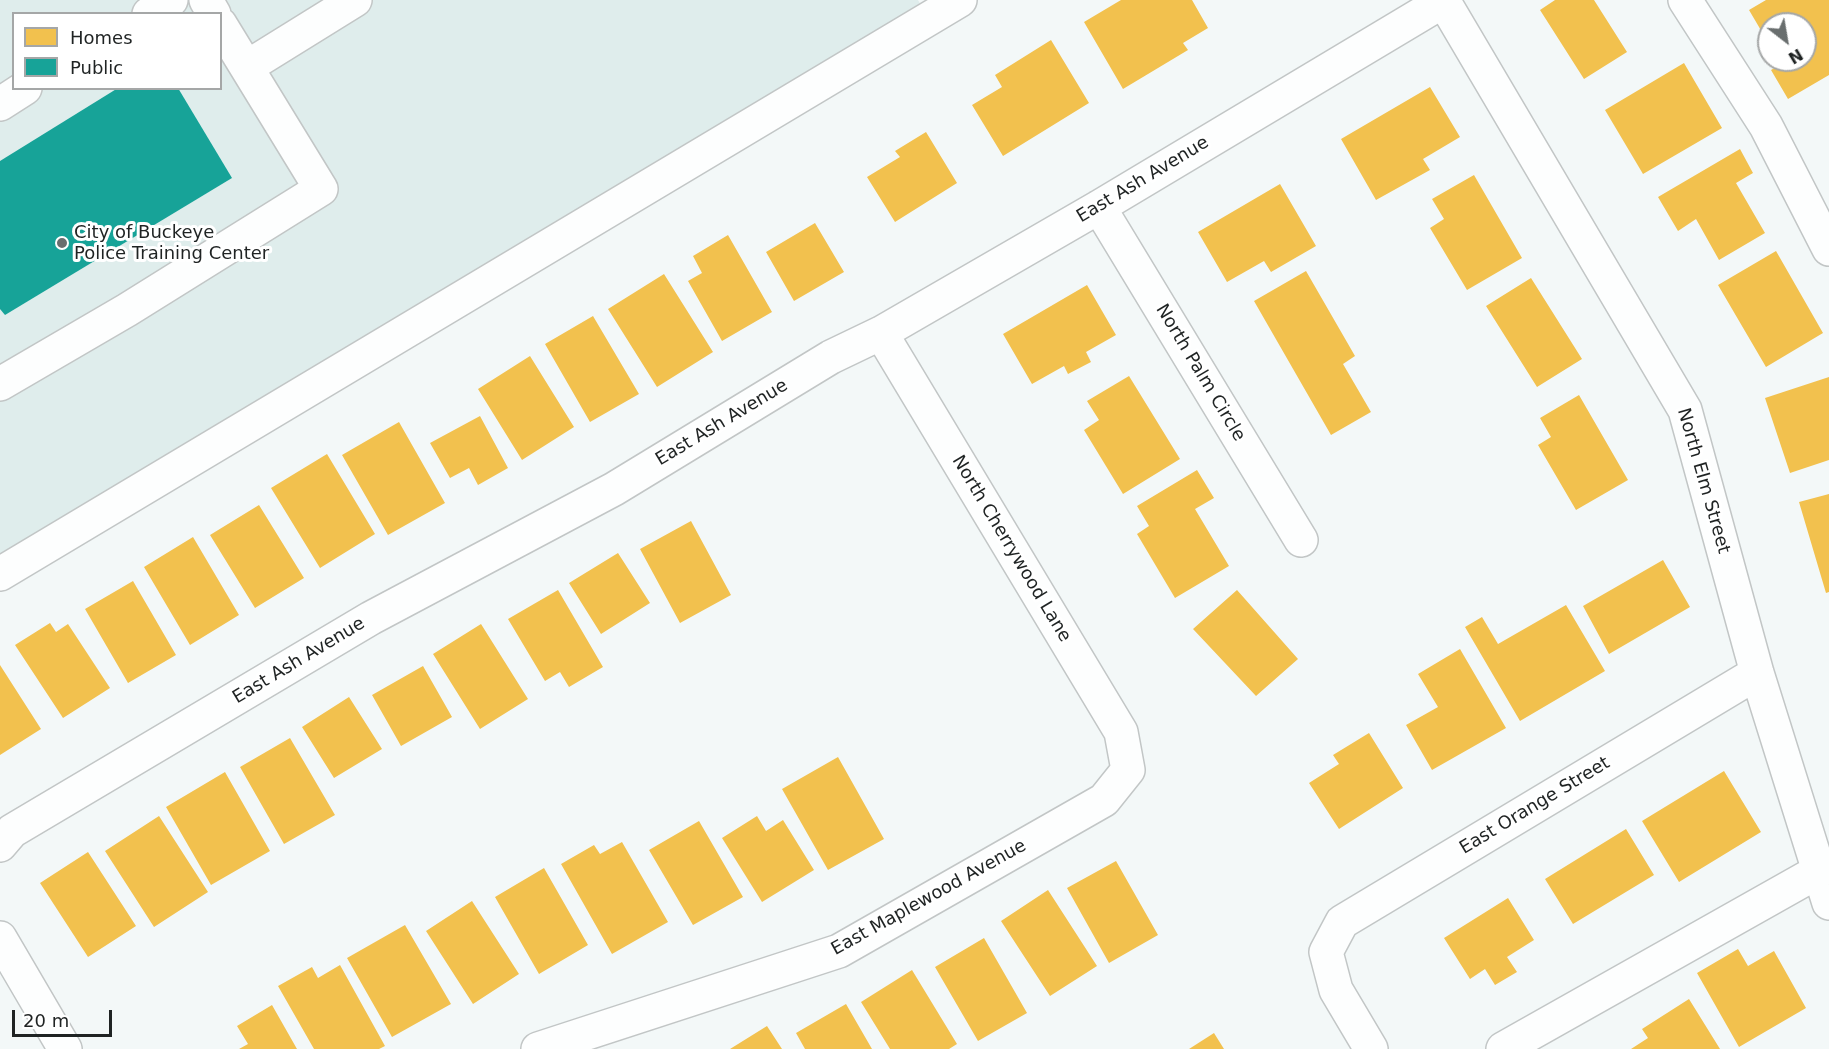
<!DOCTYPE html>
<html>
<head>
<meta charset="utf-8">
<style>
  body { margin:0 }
  #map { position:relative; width:1829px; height:1049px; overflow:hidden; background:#f3f8f8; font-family:"DejaVu Sans",sans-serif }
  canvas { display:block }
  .legend { position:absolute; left:12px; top:12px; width:210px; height:78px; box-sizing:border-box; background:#fff; border:2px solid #a5a7a7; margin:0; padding:8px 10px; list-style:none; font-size:18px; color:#1f2323 }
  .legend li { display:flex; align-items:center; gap:12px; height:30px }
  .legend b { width:30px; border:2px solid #a5a7a7 }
  .north { position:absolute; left:1757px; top:12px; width:60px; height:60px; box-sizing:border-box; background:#fff; border:2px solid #a5a7a7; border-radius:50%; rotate:149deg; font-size:16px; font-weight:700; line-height:24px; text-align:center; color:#1f2323 }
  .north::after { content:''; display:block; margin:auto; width:21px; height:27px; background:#696e6e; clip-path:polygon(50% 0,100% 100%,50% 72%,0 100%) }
  .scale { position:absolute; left:12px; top:1010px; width:100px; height:27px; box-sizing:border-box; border:3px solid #1f2323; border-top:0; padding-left:8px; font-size:18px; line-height:21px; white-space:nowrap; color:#1f2323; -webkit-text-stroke:4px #fff; paint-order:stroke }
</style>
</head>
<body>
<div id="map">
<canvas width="1829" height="1049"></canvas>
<ul class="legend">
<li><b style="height:16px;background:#f2c14e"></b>Homes</li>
<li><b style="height:16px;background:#17a398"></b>Public</li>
</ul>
<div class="north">N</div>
<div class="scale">20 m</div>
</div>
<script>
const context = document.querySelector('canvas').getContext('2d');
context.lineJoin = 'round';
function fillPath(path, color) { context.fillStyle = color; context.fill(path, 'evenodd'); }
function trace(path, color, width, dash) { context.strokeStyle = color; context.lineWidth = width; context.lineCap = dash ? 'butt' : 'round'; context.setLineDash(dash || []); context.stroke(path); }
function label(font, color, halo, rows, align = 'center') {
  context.font = font + ' "DejaVu Sans",sans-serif'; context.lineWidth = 6; context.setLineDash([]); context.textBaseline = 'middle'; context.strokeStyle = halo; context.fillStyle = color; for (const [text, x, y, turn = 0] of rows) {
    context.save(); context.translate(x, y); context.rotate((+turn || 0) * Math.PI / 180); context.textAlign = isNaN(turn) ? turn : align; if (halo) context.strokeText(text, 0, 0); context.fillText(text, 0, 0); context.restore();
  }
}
const built = new Path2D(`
  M 0,0 L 918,0 L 922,7 L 0,563 ZM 14,14 L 220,14 L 220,88 L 14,88 Z`);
const homes = new Path2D(`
  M 1121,0 L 1192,0 L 1208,28 L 1183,43 L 1188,50 L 1123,89 L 1084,22 Z
  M 1555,0 L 1594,0 L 1627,52 L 1584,79 L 1540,10 Z
  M 1766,0 L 1829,0 L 1829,75 L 1788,99 L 1771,70 L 1781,64 L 1778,60 L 1805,60 L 1805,24 L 1769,24 L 1769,44 L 1749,10 Z
  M 1051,40 L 1089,103 L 1003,156 L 972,105 L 1002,87 L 995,75 Z
  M 1684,63 L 1722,128 L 1643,174 L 1605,110 Z
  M 1430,87 L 1460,137 L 1423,159 L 1430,170 L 1376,200 L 1341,139 Z
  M 926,132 L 957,183 L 895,222 L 867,177 L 900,157 L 895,151 Z
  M 1740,149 L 1753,173 L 1736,183 L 1765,233 L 1719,260 L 1696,219 L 1678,231 L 1658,197 Z
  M 1474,175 L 1522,258 L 1467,290 L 1430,228 L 1444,219 L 1432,199 Z
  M 1280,184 L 1316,246 L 1271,272 L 1264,261 L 1227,282 L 1198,232 Z
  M 815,223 L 844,272 L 794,301 L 766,252 Z
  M 728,235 L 772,312 L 722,341 L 688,281 L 702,273 L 693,256 Z
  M 1776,251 L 1823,333 L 1766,367 L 1718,285 Z
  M 1306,271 L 1355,356 L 1343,364 L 1371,412 L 1331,435 L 1254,301 Z
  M 664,274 L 713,352 L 657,387 L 608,309 Z
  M 1531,278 L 1582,359 L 1537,387 L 1486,306 Z
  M 1087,285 L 1116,335 L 1086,352 L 1091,362 L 1068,374 L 1064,366 L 1032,384 L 1003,334 Z
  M 593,316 L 639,394 L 590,422 L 545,344 Z
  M 530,356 L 574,427 L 522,460 L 478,389 Z
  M 1129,376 L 1180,459 L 1123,494 L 1084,430 L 1099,420 L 1087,401 Z
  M 1829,377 L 1829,460 L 1790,473 L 1765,398 Z
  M 1579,395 L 1628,480 L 1576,510 L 1538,445 L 1551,437 L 1540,418 Z
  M 480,416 L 508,468 L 478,485 L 469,468 L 450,478 L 430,443 Z
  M 399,422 L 445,503 L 388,535 L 342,455 Z
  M 327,454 L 375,534 L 320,568 L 271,488 Z
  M 1197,470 L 1214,498 L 1195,509 L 1229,566 L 1175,598 L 1137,534 L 1149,526 L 1137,506 Z
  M 1829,494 L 1829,592 L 1826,593 L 1799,502 Z
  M 259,505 L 304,578 L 255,608 L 210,535 Z
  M 691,521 L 731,595 L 680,623 L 640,549 Z
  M 193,537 L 239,615 L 190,645 L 144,567 Z
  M 618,553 L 650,603 L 601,634 L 569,583 Z
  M 1663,560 L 1690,607 L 1609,654 L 1583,606 Z
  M 133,581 L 176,655 L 128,683 L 85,609 Z
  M 558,590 L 603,667 L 569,687 L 560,672 L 545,681 L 508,619 Z
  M 1237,590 L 1298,659 L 1256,696 L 1193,629 Z
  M 1566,605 L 1605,671 L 1520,721 L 1465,627 L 1482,617 L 1498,644 Z
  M 50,623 L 56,632 L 68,624 L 110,688 L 63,718 L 15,645 Z
  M 481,624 L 528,699 L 480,729 L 433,654 Z
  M 1460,649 L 1506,728 L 1432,770 L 1406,725 L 1438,707 L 1418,674 Z
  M 0,665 L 41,729 L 0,755 Z
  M 423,666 L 452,717 L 401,746 L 372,695 Z
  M 349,697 L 382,749 L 334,778 L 302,727 Z
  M 1369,733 L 1403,788 L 1339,829 L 1309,783 L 1339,764 L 1333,755 Z
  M 290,738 L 335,815 L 284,844 L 240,767 Z
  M 838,757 L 884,839 L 828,870 L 782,789 Z
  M 1724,771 L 1761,832 L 1679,882 L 1642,821 Z
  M 225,772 L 270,851 L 211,885 L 166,807 Z
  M 159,816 L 208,892 L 154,927 L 105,851 Z
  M 757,816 L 766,831 L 783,820 L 814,870 L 762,902 L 722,838 Z
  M 699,821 L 743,897 L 693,925 L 649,850 Z
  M 1626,829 L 1654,875 L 1573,924 L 1545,879 Z
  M 622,842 L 668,922 L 612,954 L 561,864 L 594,845 L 600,854 Z
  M 88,852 L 136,926 L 88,957 L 40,883 Z
  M 1116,861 L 1158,935 L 1109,963 L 1067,888 Z
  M 544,868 L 588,945 L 539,974 L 495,897 Z
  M 1048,890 L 1097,966 L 1050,996 L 1001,921 Z
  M 1508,898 L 1534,940 L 1507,957 L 1517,972 L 1495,985 L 1485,969 L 1470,979 L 1444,938 Z
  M 472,901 L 519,974 L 473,1004 L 426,931 Z
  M 405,925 L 451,1004 L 392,1037 L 347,958 Z
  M 984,938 L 1027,1013 L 978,1041 L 935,967 Z
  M 1738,949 L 1748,966 L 1774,951 L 1806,1008 L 1739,1047 L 1697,973 Z
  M 340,965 L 385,1046 L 379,1049 L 314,1049 L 278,986 L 312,967 L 318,978 Z
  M 912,970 L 957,1044 L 949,1049 L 890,1049 L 861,1002 Z
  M 1689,999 L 1720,1049 L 1631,1049 L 1648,1038 L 1642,1029 Z
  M 846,1004 L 872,1049 L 805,1049 L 796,1033 Z
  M 272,1005 L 297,1049 L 239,1049 L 248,1044 L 237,1026 Z
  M 767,1026 L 782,1049 L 730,1049 Z
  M 1214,1033 L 1224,1049 L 1189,1049 Z`);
const public = new Path2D(`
  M 118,88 L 178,88 L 232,178 L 5,315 L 0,309 L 0,161 Z`);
const minor = new Path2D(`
  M 206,0 L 214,14
  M 1443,0 L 1685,410 L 1757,673 L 1829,903
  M 1685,0 L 1766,126 L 1829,249
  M 149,14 L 171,0
  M 247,67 L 355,0
  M 0,104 L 25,88
  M 1099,207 L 1301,540
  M 0,384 L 127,310 L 321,189 L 220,24
  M 0,574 L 960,0
  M 0,845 L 12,831 L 371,618 L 614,489 L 831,357 L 881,333 L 1099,207 L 1445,0
  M 0,938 L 65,1049
  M 538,1049 L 839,951 L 1104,800 L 1128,770 L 1121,732 L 881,333
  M 1371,1049 L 1336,990 L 1326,952 L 1342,922 L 1757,673
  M 1503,1049 L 1819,871`);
const markers = [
  [62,243,6,"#696e6e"]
];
const streetNames = [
  ["East Ash Avenue",1143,180,-31],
  ["North Palm Circle",1200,373,59],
  ["East Ash Avenue",722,423,-31],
  ["North Elm Street",1703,481,74],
  ["North Cherrywood Lane",1011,549,59],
  ["East Ash Avenue",299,661,-31],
  ["East Orange Street",1535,806,-31],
  ["East Maplewood Avenue",929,898,-29]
];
const poiNames = [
  ["City of Buckeye",74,233],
  ["Police Training Center",74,254]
];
fillPath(built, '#dfedec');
fillPath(homes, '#f2c14e');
fillPath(public, '#17a398');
trace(minor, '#c2c6c6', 36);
trace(minor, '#fdfefe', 33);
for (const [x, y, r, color] of markers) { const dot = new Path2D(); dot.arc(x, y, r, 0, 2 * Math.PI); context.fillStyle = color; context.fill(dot); trace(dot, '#fff', 2); }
label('18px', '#1f2323', '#fff', streetNames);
label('18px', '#1f2323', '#fff', poiNames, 'left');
</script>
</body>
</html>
